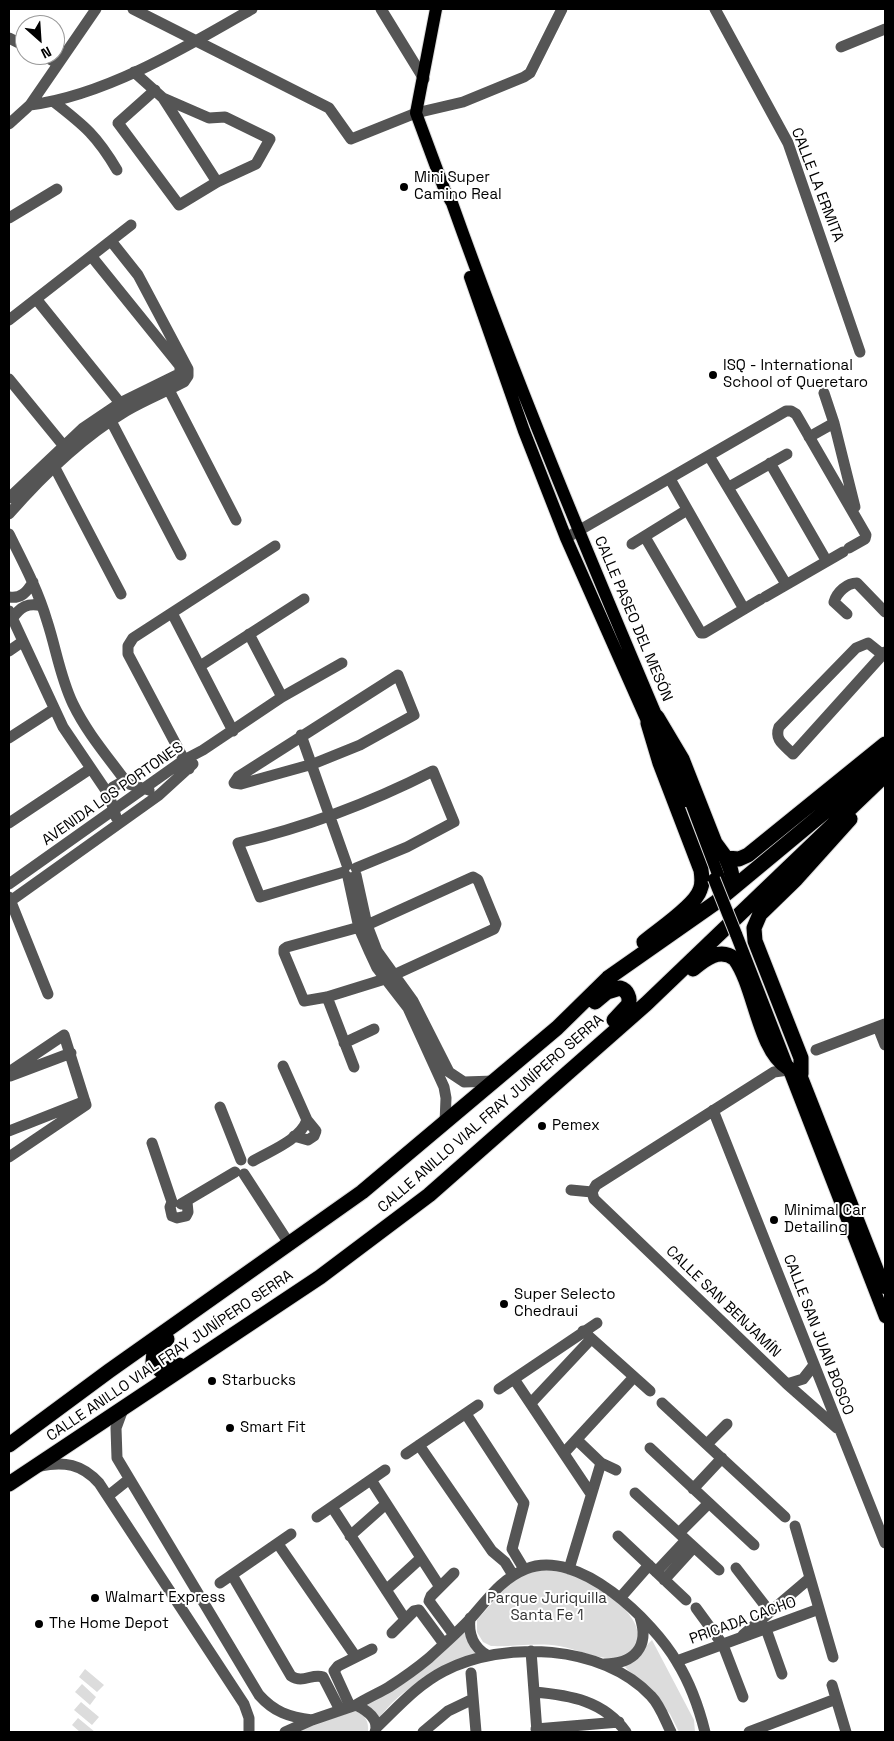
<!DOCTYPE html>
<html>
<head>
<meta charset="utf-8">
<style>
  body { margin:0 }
  #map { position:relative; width:894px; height:1741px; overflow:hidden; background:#fff; font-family:"Space Grotesk",sans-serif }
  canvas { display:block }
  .frame { position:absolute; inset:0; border:10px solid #000; pointer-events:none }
  .north { position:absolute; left:15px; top:15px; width:50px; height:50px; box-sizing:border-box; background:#fff; border:1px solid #999; border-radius:50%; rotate:154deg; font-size:14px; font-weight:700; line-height:20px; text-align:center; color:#000 }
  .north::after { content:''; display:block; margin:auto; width:18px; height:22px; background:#000; clip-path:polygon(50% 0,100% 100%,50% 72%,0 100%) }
</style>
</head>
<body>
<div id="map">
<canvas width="894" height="1741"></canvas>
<div class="frame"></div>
<div class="north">N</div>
</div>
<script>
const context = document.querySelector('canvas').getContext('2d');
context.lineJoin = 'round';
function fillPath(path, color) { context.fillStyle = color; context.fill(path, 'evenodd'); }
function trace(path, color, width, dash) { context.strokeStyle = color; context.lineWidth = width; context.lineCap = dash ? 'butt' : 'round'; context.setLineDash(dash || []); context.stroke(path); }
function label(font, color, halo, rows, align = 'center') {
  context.font = font + ' "Space Grotesk",sans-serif'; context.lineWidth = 4; context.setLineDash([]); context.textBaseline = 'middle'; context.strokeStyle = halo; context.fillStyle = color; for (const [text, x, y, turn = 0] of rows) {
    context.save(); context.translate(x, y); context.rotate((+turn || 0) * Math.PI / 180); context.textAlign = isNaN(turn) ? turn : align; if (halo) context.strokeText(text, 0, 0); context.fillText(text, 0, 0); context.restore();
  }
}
const green = new Path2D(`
  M 536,1570 C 544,1570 554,1570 562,1571 C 586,1576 646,1613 637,1641 C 636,1647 631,1652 626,1655 C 606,1665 580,1649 559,1646 C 537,1642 514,1647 491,1646 L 483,1642 L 477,1632 L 477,1620 L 512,1580 Z
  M 467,1631 L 479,1653 C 440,1669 402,1685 377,1721 L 362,1704 Z
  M 652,1640 L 694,1720 L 695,1732 L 679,1732 L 670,1714 L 625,1667 Z
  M 85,1669 L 104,1685 L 97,1692 L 79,1677 Z
  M 82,1684 L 96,1697 L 90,1705 L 75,1692 Z
  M 81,1702 L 99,1717 L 92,1725 L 74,1710 Z
  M 354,1711 C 365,1714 369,1721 368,1732 L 291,1732 Z
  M 78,1718 L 95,1732 L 80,1732 L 72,1725 Z`);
const minor = new Path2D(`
  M 133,9 L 329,108 L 351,139 L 416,113 L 463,102 L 524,77 L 530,73 L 562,9
  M 381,9 L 424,79
  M 715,9 L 788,143 L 860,352
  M 9,38 L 25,46
  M 841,47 L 885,29
  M 42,55 L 57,63
  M 134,72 L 163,98 L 217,182
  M 155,90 L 118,123 L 179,205 L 217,182 L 256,164 L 270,139 L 225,117 L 209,118 L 163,98
  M 54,102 C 85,126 97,136 117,170
  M 30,105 C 105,96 188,46 252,9
  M 9,124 L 30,105 L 96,9
  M 9,218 L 57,189
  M 92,257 L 180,366 L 180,372
  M 37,300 L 120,403
  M 9,320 L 131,225
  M 9,379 L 63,445
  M 169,390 L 236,520
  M 824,393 L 834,423 L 855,507
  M 111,421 L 181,555
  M 809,437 L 834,423
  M 709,456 L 786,584
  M 770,463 L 826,560
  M 54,466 L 121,594
  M 670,479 L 744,609
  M 729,487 L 787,454
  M 9,498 L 83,428 L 120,403 L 179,374 L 188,376
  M 9,514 C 43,475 81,438 126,411 C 145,400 165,392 184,382 L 188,376 L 188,369 L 138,275 L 111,241
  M 9,534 C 23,562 38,590 47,621 C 56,648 60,677 73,704 C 87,733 108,757 127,783
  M 645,537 L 701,633 L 704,633 L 761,599
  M 566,538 L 786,411 L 791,411 L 796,414 L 866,535 L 865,539 L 849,548
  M 632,544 L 687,510
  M 9,597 C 21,599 27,592 33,582
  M 765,597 L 843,552
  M 9,611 L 63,727 L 109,795 L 116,817
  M 172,613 L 233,731
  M 847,614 L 834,602 C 837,592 847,583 857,583 L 885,612
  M 12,619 C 20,607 28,602 42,606
  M 249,634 L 282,697
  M 9,651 L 22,642
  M 883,655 L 868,643 L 856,648 L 779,727 C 774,740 784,745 793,754 L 885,652
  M 200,666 L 304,599
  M 398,675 L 414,715 L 360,745 L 313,764 L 241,784 L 234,783 L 238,777 Z
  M 301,735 L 347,865
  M 9,738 L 54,709
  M 189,769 L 128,654 L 128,646 L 133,638 L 275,546
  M 109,795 L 113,787 L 122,782 L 149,790
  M 9,823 L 90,769
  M 344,872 L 260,897 L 238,843 C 307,827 370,803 433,771 L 454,822 L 407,847 L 356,868
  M 356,875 L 367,925 L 377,951 L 413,1001 L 449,1072 L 464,1082 L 494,1081
  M 348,877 L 359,928 L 370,953 L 377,968 L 408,1008 L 444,1087 L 446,1098 L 445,1123
  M 473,877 L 478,880 L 496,924 L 494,929 L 385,979 L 327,997 L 304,1001 L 284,953 L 284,949 L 287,947 L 367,925 Z
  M 9,884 L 184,760 L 203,750 L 282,697 L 342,663
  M 9,897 L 48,994
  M 9,902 L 159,795 L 193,764
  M 327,997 L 354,1067
  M 878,1027 L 885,1045
  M 344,1043 L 374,1029
  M 816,1050 L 885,1024
  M 283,1066 L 307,1120 L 316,1131 L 314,1136 L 308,1140 L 294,1136
  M 9,1072 L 64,1035 L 86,1105 L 9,1157
  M 10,1076 L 71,1053
  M 220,1107 L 241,1160
  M 713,1110 L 885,1543
  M 9,1131 L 85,1101
  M 152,1143 L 172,1202 L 170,1207 L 172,1216 L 177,1218 L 186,1216 L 188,1212 L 187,1202
  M 253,1161 C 270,1151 300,1140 307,1120
  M 244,1174 L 290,1245
  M 571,1190 L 592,1192
  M 592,1192 L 594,1199 L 787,1384 L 837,1428
  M 592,1192 L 596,1185 L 774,1072 L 788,1070
  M 181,1204 L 235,1172
  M 583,1331 L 650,1391
  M 514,1379 L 591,1494
  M 787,1384 L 803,1379 L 814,1365
  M 499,1389 L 597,1323
  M 531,1403 L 591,1339
  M 662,1403 L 785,1517
  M 123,1409 L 116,1428 L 117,1458 L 259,1695 C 274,1712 289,1717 312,1720
  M 466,1414 L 524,1503 L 512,1549 L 524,1569
  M 577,1440 L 601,1463 L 616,1470
  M 707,1444 L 727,1424
  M 419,1445 L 492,1551 L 505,1562 L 513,1575
  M 650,1448 L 754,1545
  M 564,1453 L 634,1377
  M 406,1454 L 478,1405
  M 40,1466 C 64,1461 82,1464 99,1483 L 244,1704 L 249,1718 L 249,1732
  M 371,1480 L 440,1587
  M 693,1489 L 722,1458
  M 635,1493 L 719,1570
  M 108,1496 L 128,1480
  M 332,1507 L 405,1619
  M 317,1517 L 385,1470
  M 795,1526 L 833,1657
  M 679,1533 L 709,1503
  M 350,1536 L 386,1504
  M 618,1536 L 686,1600
  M 278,1544 L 356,1657
  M 736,1568 L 770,1612
  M 569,1569 L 601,1463
  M 656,1572 L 686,1540
  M 232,1575 L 291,1676 C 303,1684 312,1673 323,1677 L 340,1710
  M 664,1580 L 694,1547
  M 220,1583 L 291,1534
  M 386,1590 L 421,1558
  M 620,1598 L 649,1565
  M 696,1608 L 723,1645 L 743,1697
  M 470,1618 C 468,1635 473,1647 487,1655
  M 766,1629 L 782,1674
  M 392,1633 L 414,1611 L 419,1610 L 444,1644
  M 454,1635 L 429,1601 L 431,1596 L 454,1573
  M 743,1635 L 810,1578
  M 531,1651 L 537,1732
  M 677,1661 L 819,1609
  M 604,1664 C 634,1664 650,1647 640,1617
  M 471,1673 L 476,1732
  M 832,1685 L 846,1732
  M 534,1692 C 570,1695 604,1701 626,1732
  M 356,1705 C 367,1698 379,1693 389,1687 C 403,1678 417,1668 429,1658 C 443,1645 458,1632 470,1619 C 488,1599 501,1579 526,1569 C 578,1547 653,1621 677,1662 C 690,1683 699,1708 705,1732
  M 350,1706 L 334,1671 L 338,1666 L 372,1649
  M 377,1727 C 398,1707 417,1685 444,1671 C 504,1640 602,1644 651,1696 C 660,1705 665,1720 671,1732
  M 536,1729 L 619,1722
  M 285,1732 L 312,1720 L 356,1705 C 366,1710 380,1719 375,1732
  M 423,1732 L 448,1711 L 473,1699
  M 749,1732 L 836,1699`);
const major = new Path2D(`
  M 436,9 L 416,113 L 445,191 L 452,203 C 515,380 587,552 660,724
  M 470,277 L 524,431 L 566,538 L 648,723 L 673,765 L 686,801
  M 687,792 L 719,877
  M 736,934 L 885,1317
  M 798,1067 L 885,1288`);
const highway = new Path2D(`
  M 657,717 L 682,759 L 715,843 L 726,858 L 739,859 L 748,855 L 885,744
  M 721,890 C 737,883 732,871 726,858
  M 644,942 C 658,930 695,906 700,890 C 703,884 702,877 701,870 L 660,763 L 648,723
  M 693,969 C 705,959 720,947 735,959 C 755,986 759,1050 787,1067
  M 595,1002 L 607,992 L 620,988 C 627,990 631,998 628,1005 L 614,1020
  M 801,1074 L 801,1058 L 755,941 L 754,928 L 760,914 L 796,879 L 850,819
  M 167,1339 L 154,1352 L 153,1362 L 161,1371 L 179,1365
  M 9,1445 L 109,1371 L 362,1192 L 557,1028 L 608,978 L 715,903 L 885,762
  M 9,1484 L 320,1277 L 429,1195 L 646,1004 L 885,775`);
const majorBridge = new Path2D(`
  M 714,879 L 736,934`);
const markers = [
  [404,187,5,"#000"],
  [713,375,5,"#000"],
  [542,1126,5,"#000"],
  [774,1220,5,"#000"],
  [504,1304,5,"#000"],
  [212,1381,5,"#000"],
  [230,1428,5,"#000"],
  [95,1598,5,"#000"],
  [39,1624,5,"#000"]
];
const poiNames = [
  ["Mini Super",414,178],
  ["Camino Real",414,195],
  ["ISQ - International",723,366],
  ["School of Queretaro",723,383],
  ["Pemex",552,1126],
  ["Minimal Car",784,1211],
  ["Detailing",784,1228],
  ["Super Selecto",514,1295],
  ["Chedraui",514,1312],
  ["Starbucks",222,1381],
  ["Smart Fit",240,1428],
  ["Walmart Express",105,1598],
  ["The Home Depot",49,1624]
];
const streetNames = [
  ["CALLE LA ERMITA",817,185,69],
  ["CALLE PASEO DEL MESÓN",633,619,67],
  ["AVENIDA LOS PORTONES",113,794,-35],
  ["CALLE ANILLO VIAL FRAY JUNÍPERO SERRA",491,1114,-41],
  ["CALLE SAN BENJAMÍN",723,1302,44],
  ["CALLE SAN JUAN BOSCO",818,1335,69],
  ["CALLE ANILLO VIAL FRAY JUNÍPERO SERRA",170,1356,-34],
  ["PRICADA CACHO",743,1621,-20]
];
const parkNames = [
  ["Parque Juriquilla",547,1599],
  ["Santa Fe 1",547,1616]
];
fillPath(green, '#dcdcdc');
trace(major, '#dbdbdb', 14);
trace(highway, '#dbdbdb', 17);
trace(minor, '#555', 11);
trace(major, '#000', 12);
trace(highway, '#000', 15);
trace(majorBridge, '#dbdbdb', 14, []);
trace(majorBridge, '#000', 12);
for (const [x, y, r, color] of markers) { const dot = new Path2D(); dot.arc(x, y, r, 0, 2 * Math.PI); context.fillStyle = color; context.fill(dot); trace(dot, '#fff', 2); }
label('15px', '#000', '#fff', poiNames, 'left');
label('15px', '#000', '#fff', streetNames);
label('15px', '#333', '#fff', parkNames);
</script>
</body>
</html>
